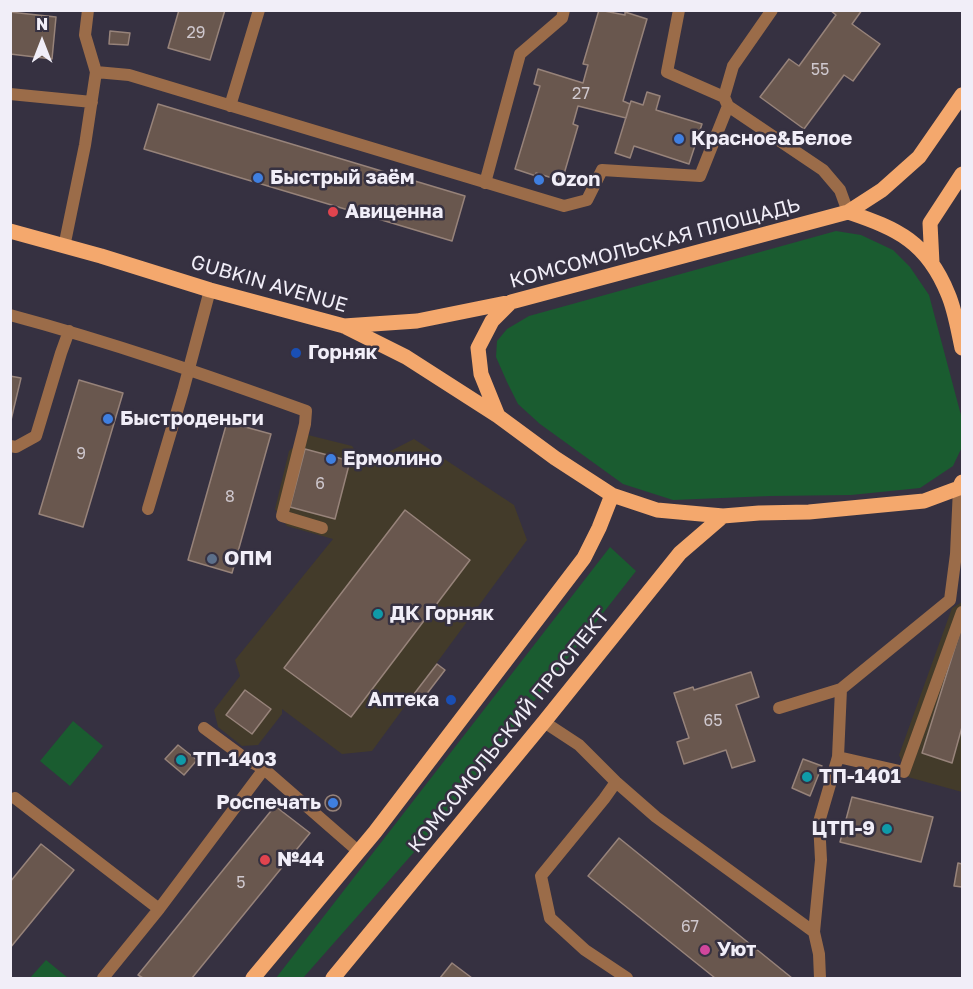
<!DOCTYPE html>
<html>
<head>
<meta charset="utf-8">
<style>
  body { margin:0 }
  #map { position:relative; width:973px; height:989px; overflow:hidden; background:#363141; font-family:"Golos Text",sans-serif }
  canvas { display:block }
  .frame { position:absolute; inset:0; border:12px solid #f1eef8; pointer-events:none }
  .north { position:absolute; left:12px; top:12px; width:60px; height:60px; -webkit-text-stroke:4px #363141; paint-order:stroke; rotate:0deg; font-size:16px; font-weight:700; line-height:24px; text-align:center; color:#f1eef8 }
  .north::after { content:''; display:block; margin:auto; width:21px; height:27px; background:#f1eef8; clip-path:polygon(50% 0,100% 100%,50% 72%,0 100%) }
</style>
</head>
<body>
<div id="map">
<canvas width="973" height="989"></canvas>
<div class="frame"></div>
<div class="north">N</div>
</div>
<script>
const context = document.querySelector('canvas').getContext('2d');
context.lineJoin = 'round';
function fillPath(path, color) { context.fillStyle = color; context.fill(path, 'evenodd'); }
function trace(path, color, width, dash) { context.strokeStyle = color; context.lineWidth = width; context.lineCap = dash ? 'butt' : 'round'; context.setLineDash(dash || []); context.stroke(path); }
function label(font, color, halo, rows, align = 'center') {
  context.font = font + ' "Golos Text",sans-serif'; context.lineWidth = 5; context.setLineDash([]); context.textBaseline = 'middle'; context.strokeStyle = halo; context.fillStyle = color; for (const [text, x, y, turn = 0] of rows) {
    context.save(); context.translate(x, y); context.rotate((+turn || 0) * Math.PI / 180); context.textAlign = isNaN(turn) ? turn : align; if (halo) context.strokeText(text, 0, 0); context.fillText(text, 0, 0); context.restore();
  }
}
const commercial = new Path2D(`
  M 308,435 L 352,446 L 365,464 L 414,439 L 514,505 L 527,540 L 372,751 L 342,754 L 282,709 L 282,714 L 258,745 L 242,746 L 218,727 L 214,710 L 240,676 L 235,660 L 333,539 L 287,526 L 275,509 L 289,451 Z
  M 962,602 L 962,792 L 908,777 L 899,755 L 952,608 Z`);
const green = new Path2D(`
  M 836,231 L 861,235 L 893,250 L 910,267 L 929,295 L 962,419 L 962,447 L 953,466 L 920,488 L 851,495 L 770,496 L 673,500 L 623,484 L 540,424 L 518,404 L 507,382 L 496,357 L 497,341 L 507,329 L 529,316 Z
  M 610,547 L 636,571 L 430,834 L 303,978 L 276,978 Z
  M 73,721 L 103,746 L 70,786 L 40,761 Z
  M 46,960 L 68,978 L 30,978 Z`);
const building = new Path2D(`
  M 179,10 L 225,10 L 210,60 L 168,48 Z
  M 599,10 L 625,15 L 625,12 L 647,19 L 623,101 L 630,104 L 626,118 L 578,106 L 573,124 L 578,126 L 562,181 L 536,173 L 536,176 L 515,169 L 540,86 L 534,84 L 538,69 L 583,83 L 588,65 L 583,64 Z
  M 830,10 L 862,10 L 852,24 L 880,44 L 853,81 L 844,75 L 804,129 L 760,97 L 789,59 L 799,66 L 836,15 Z
  M 10,12 L 56,17 L 52,59 L 10,54 Z
  M 110,31 L 130,33 L 128,45 L 109,44 Z
  M 647,92 L 660,96 L 656,110 L 702,124 L 689,164 L 634,146 L 630,158 L 615,153 L 631,101 L 643,105 Z
  M 158,104 L 465,196 L 452,241 L 144,149 Z
  M 10,376 L 21,378 L 11,420 L 10,420 Z
  M 79,380 L 123,393 L 83,527 L 39,514 Z
  M 227,422 L 271,434 L 232,573 L 188,560 Z
  M 305,449 L 350,461 L 335,519 L 290,507 Z
  M 405,510 L 470,560 L 351,717 L 284,668 Z
  M 960,631 L 962,631 L 962,727 L 952,763 L 922,753 Z
  M 437,664 L 445,670 L 422,700 L 414,694 Z
  M 751,672 L 759,697 L 736,705 L 755,761 L 732,768 L 726,750 L 684,764 L 677,742 L 689,738 L 674,693 L 693,687 L 694,690 Z
  M 245,690 L 271,709 L 252,734 L 226,715 Z
  M 178,745 L 197,760 L 184,775 L 165,759 Z
  M 803,759 L 822,766 L 810,796 L 792,788 Z
  M325 803a8 8 0 1 1 16 0a8 8 0 1 1-16 0Z
  M 852,797 L 933,817 L 921,862 L 840,842 Z
  M 275,806 L 310,833 L 192,978 L 143,978 L 138,975 Z
  M 619,838 L 792,978 L 715,978 L 588,876 Z
  M 41,844 L 74,870 L 10,948 L 10,882 Z
  M 958,863 L 962,864 L 962,887 L 954,886 Z
  M 452,963 L 472,978 L 440,978 Z`);
const service = new Path2D(`
  M 679,10 L 667,72 L 724,97
  M 772,10 L 733,66 L 724,97 L 728,106 L 823,170 L 840,190 L 848,212
  M 96,72 L 129,75 L 564,206 L 587,200 L 602,170 L 700,176 L 728,106
  M 10,94 L 92,102
  M 230,106 L 259,10
  M 485,183 L 520,54 L 562,18 L 564,10
  M 64,247 L 85,145 L 96,72 L 85,35 L 88,10
  M 10,315 C 111,342 209,376 306,411 L 305,424 L 282,516 L 322,528
  M 10,446 L 16,447 L 36,436 L 61,353 L 69,331
  M 148,509 L 183,391 L 210,290
  M 779,708 L 841,689 L 950,600 L 956,554 L 959,488
  M 544,722 L 579,745 L 616,782 L 656,817 L 814,932
  M 204,728 L 246,759 L 264,769 L 358,851
  M 838,757 L 904,772 L 962,612
  M 616,782 L 604,799 L 541,876 L 550,918 L 585,950 L 627,978
  M 15,798 L 159,909
  M 103,978 L 159,909 L 264,769
  M 820,978 L 819,954 L 814,932 L 821,860 L 819,822 L 838,757 L 841,689`);
const primary = new Path2D(`
  M 848,212 L 882,190 L 919,157 L 962,95
  M 10,231 L 101,256 L 210,290 L 344,326 L 406,357 L 498,416 L 555,458 L 612,495 L 657,510 L 723,516 L 759,513 L 809,512 L 924,501 L 959,488 L 962,482
  M 932,263 L 930,223 L 962,174
  M 344,326 L 417,321 L 511,302 L 848,212 C 898,229 927,242 948,294 C 955,310 958,330 962,348
  M 498,416 L 481,374 L 478,348 L 492,321 L 511,302
  M 253,978 L 375,832 L 584,558 L 599,528 L 612,495
  M 333,978 L 544,722 L 680,553 L 723,516`);
const markers = [
  [679,139,6,"#3f7fe0"],
  [258,178,6,"#3f7fe0"],
  [539,180,6,"#3f7fe0"],
  [333,212,6,"#e0444e"],
  [296,353,6,"#1a4fb4"],
  [108,419,6,"#3f7fe0"],
  [331,459,6,"#3f7fe0"],
  [212,559,6,"#5c6f8a"],
  [378,614,6,"#0f9aa8"],
  [451,700,6,"#1a4fb4"],
  [181,760,6,"#0f9aa8"],
  [807,777,6,"#0f9aa8"],
  [333,803,6,"#3f7fe0"],
  [887,829,6,"#0f9aa8"],
  [265,860,6,"#e0444e"],
  [705,950,6,"#d1479c"]
];
const numberNames = [
  ["29",196,33],
  ["55",820,70],
  ["27",581,94],
  ["9",81,454],
  ["6",320,484],
  ["8",230,497],
  ["65",713,721],
  ["5",241,883],
  ["67",690,927]
];
const poiNames = [
  ["Красное&Белое",691,139],
  ["Быстрый заём",270,178],
  ["Ozon",551,180],
  ["Авиценна",345,212],
  ["Горняк",308,353],
  ["Быстроденьги",120,419],
  ["Ермолино",343,459],
  ["ОПМ",224,559],
  ["ДК Горняк",390,614],
  ["Аптека",439,700,"right"],
  ["ТП-1403",193,760],
  ["ТП-1401",819,777],
  ["Роспечать",321,803,"right"],
  ["ЦТП-9",875,829,"right"],
  ["№44",277,860],
  ["Уют",717,950]
];
const streetNames = [
  ["КОМСОМОЛЬСКАЯ ПЛОЩАДЬ",655,243,-15],
  ["GUBKIN AVENUE",269,284,16],
  ["КОМСОМОЛЬСКИЙ ПРОСПЕКТ",509,731,-51]
];
fillPath(commercial, '#433b2a');
fillPath(green, '#1a5c30');
fillPath(building, '#69574e');
trace(building, '#97837a', 1.5);
trace(service, '#9b6c49', 12);
trace(primary, '#f4a86d', 15);
for (const [x, y, r, color] of markers) { const dot = new Path2D(); dot.arc(x, y, r, 0, 2 * Math.PI); context.fillStyle = color; context.fill(dot); trace(dot, '#363141', 2); }
label('16px', '#cfc8ce', null, numberNames);
label('bold 20px', '#f1eef8', '#363141', poiNames, 'left');
label('20px', '#f1eef8', '#363141', streetNames);
</script>
</body>
</html>
